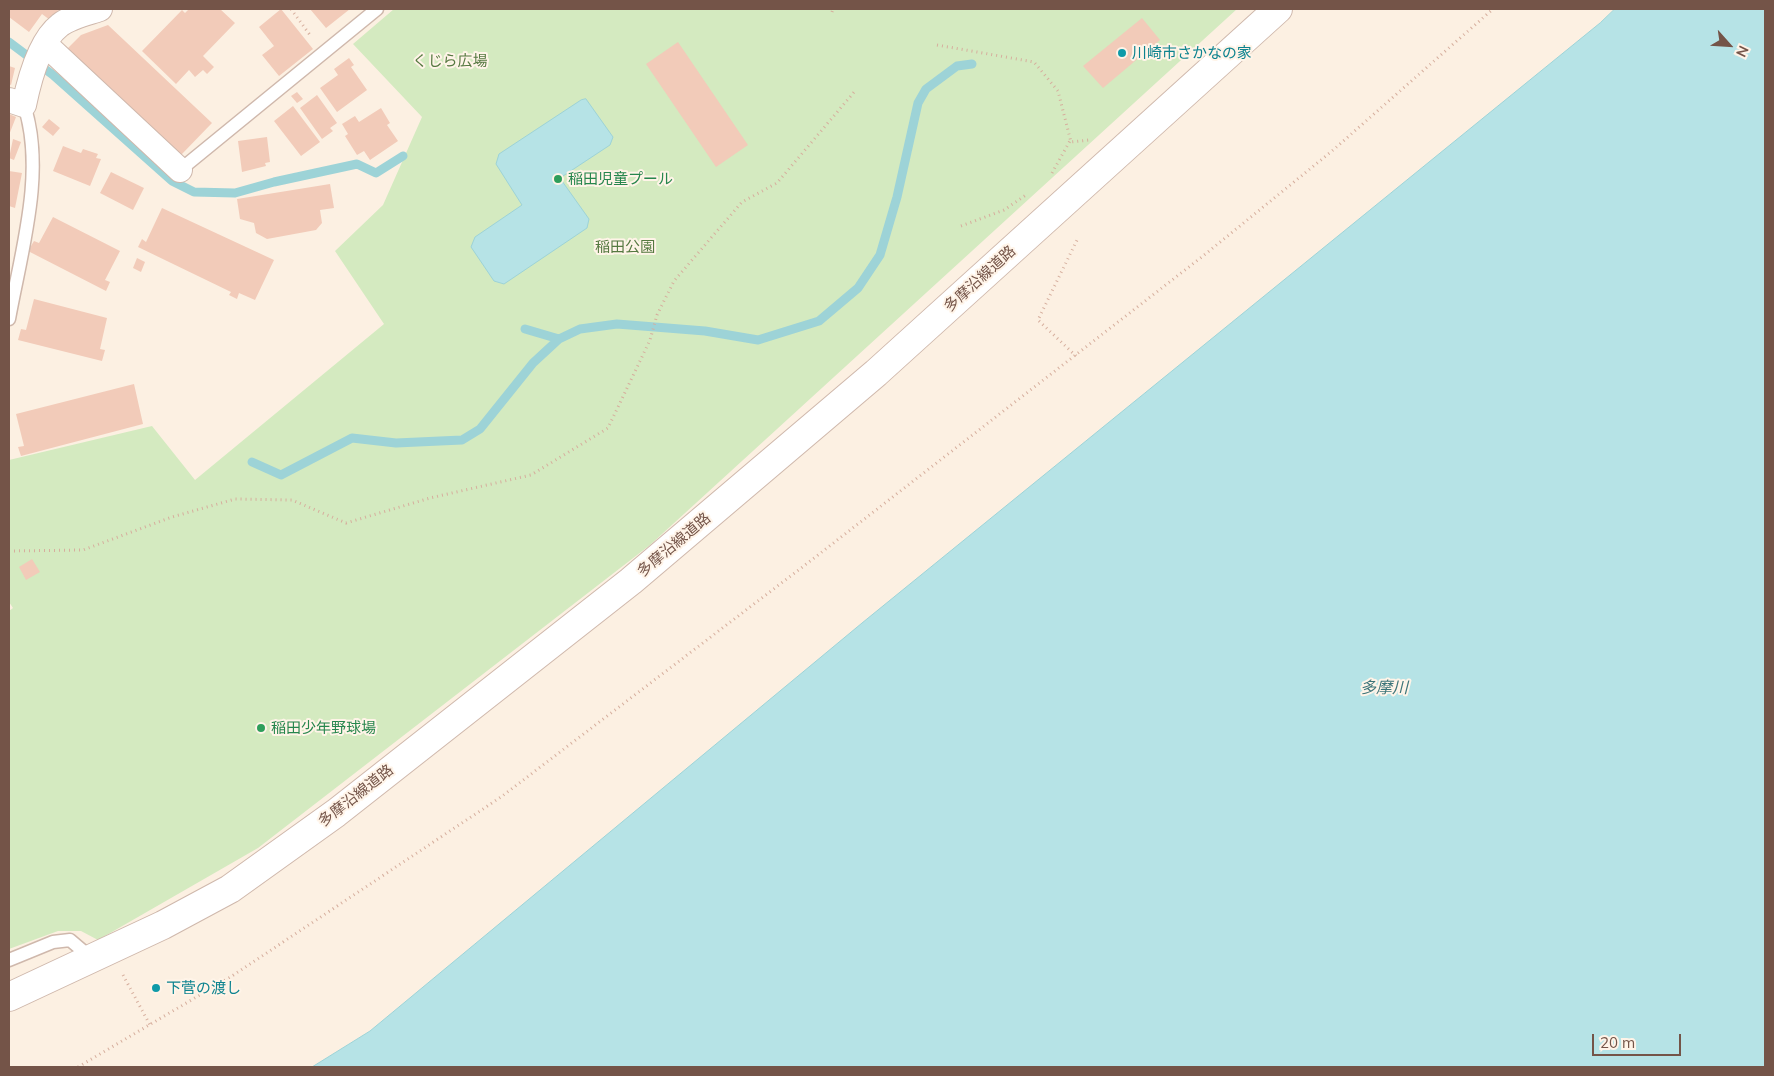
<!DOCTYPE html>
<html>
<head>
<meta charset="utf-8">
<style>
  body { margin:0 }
  #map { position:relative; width:1774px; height:1076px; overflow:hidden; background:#fcf0e2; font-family:Mulish,sans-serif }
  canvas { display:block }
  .frame { position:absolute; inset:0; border:10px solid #745448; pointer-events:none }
  .north { position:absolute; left:1704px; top:20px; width:50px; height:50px; -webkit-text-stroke:4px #fff4e8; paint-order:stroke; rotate:116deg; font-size:14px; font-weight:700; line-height:20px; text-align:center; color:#745448 }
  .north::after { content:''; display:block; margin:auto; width:18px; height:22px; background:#745448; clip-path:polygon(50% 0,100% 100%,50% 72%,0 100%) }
  .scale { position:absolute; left:1592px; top:1034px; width:89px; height:22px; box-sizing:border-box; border:2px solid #745448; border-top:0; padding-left:6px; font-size:15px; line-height:18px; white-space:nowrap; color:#745448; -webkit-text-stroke:4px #fff4e8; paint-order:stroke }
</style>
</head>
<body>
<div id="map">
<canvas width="1774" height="1076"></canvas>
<div class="frame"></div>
<div class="north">N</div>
<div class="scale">20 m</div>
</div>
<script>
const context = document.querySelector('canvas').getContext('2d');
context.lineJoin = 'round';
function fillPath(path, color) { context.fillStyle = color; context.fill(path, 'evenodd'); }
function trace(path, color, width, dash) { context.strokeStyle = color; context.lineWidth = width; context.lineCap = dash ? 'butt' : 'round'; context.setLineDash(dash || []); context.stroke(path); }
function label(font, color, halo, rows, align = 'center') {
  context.font = font + ' Mulish,"Noto Sans JP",sans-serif'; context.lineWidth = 4; context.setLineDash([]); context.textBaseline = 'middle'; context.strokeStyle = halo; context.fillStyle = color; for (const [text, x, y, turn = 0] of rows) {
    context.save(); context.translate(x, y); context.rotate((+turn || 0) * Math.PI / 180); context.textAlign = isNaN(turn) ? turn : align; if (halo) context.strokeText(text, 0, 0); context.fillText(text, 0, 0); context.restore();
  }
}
const green = new Path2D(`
  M 394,9 L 1237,9 L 650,545 L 258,848 L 98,940 L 81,931 L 58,931 L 9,949 L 9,611 L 13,608 L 9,602 L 9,460 L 152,426 L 195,480 L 384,324 L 335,251 L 383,205 L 422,117 L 353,44 Z`);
const water = new Path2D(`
  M 1615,9 L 1765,9 L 1765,1067 L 312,1067 L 370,1031 L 862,623 L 1600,23 Z
  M 586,99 L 613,137 L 610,145 L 563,176 L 562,181 L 589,219 L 587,228 L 504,284 L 494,281 L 471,247 L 475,237 L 522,205 L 496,164 L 499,154 L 581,100 Z`);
const stream = new Path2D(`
  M 9,42 L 53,75 L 172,181 L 194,192 L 235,193 L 274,182 L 357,164 L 376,173 L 403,156
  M 525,329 L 559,339
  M 252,462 L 281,475 L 352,438 L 396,443 L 462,440 L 480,429 L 533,363 L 559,339 L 580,329 L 617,324 L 705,331 L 758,340 L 819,321 L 858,288 L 880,255 L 897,197 L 918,103 L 926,89 L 957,66 L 972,64`);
const building = new Path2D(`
  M 9,9 L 59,9 L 50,20 L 42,14 L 29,32 L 9,17 Z
  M 189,9 L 220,9 L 235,23 L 203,56 L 214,67 L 207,74 L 203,70 L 195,77 L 189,70 L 176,84 L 142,51 L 182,10 L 185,13 Z
  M 281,9 L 313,49 L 279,76 L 262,55 L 274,46 L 259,27 Z
  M 310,9 L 350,9 L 326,28 Z
  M 1142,18 L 1160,40 L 1103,88 L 1083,66 Z
  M 108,25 L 212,123 L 181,155 L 66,50 L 81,35 Z
  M 678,42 L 748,145 L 716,167 L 646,64 Z
  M 349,58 L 354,65 L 351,67 L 367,90 L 337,112 L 320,88 L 338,75 L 334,69 Z
  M 9,66 L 15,68 L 11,85 L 9,84 Z
  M 297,92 L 303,99 L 297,103 L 291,96 Z
  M 317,95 L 337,123 L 330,128 L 333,131 L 322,139 L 300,108 Z
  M 293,106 L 320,142 L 301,156 L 274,121 Z
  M 381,108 L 390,123 L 387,125 L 398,141 L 370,160 L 364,151 L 357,155 L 345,136 L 348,134 L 342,124 L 355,116 L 359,122 Z
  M 9,114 L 16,117 L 9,135 Z
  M 49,119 L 60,128 L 53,136 L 42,127 Z
  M 267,137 L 270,162 L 265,163 L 266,166 L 242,172 L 238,141 Z
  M 13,139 L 21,142 L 14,160 L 9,158 Z
  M 63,146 L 81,153 L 83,149 L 98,154 L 96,158 L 101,159 L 90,186 L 53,171 Z
  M 9,171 L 22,173 L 15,208 L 9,206 Z
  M 111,172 L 144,188 L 133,210 L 100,193 Z
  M 330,184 L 334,208 L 320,210 L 322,223 L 316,230 L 267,239 L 256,233 L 254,223 L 240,219 L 237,199 Z
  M 162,208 L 274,260 L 255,300 L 239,293 L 237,299 L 229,295 L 231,292 L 138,247 L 142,239 L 146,242 Z
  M 53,217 L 120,251 L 105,280 L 110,282 L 106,291 L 28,251 L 34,241 L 39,243 Z
  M 137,258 L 145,262 L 141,272 L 133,268 Z
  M 34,299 L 107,318 L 100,349 L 105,350 L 102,361 L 18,340 L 21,329 L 26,330 Z
  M 134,384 L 143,424 L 21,456 L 18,447 L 24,446 L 16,414 Z
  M 32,559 L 40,572 L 26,580 L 19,567 Z`);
const path = new Path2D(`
  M 291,9 L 310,35
  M 832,12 L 833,9
  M 937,45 L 1034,62 L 1058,91 L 1071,142 L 1089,140
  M 1052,173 L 1071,139
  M 961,226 L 1004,210 L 1026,195
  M 1076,356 L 1038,320 L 1078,238
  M 9,551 L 83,550 L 172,517 L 235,499 L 292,500 L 346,523 L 430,498 L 531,475 L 608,428 L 650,340 L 657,315 L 674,281 L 742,202 L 777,183 L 855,91
  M 123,975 L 150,1025
  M 78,1067 L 232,976 L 501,797 L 809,562 L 1203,256 L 1332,151 L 1493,9`);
const service = new Path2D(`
  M 180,170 L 377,9
  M 9,319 C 21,252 46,171 24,105
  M 9,960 L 53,942 L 70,940 L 90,957`);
const minor = new Path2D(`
  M 45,44 L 180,170
  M 9,100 L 24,105 C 29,81 39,41 60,25 C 70,17 88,13 100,9`);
const tertiary = new Path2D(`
  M 9,997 L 163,925 L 230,889 L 336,813 L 631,581 L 876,373 L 1278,9`);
const markers = [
  [1122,53,5,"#0f9aa8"],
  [558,179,5,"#2e9e5b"],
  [261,728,5,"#2e9e5b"],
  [156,988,5,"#0f9aa8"]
];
const cultureNames = [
  ["川崎市さかなの家",1132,53],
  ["下菅の渡し",166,988]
];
const parkNames = [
  ["くじら広場",450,61],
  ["稲田公園",625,247]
];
const leisureNames = [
  ["稲田児童プール",568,179],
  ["稲田少年野球場",271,728]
];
const streetNames = [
  ["多摩沿線道路",980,279,-42],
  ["多摩沿線道路",674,545,-40],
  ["多摩沿線道路",356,796,-38]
];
const waterNames = [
  ["多摩川",1384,688]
];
fillPath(green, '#d4eac0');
fillPath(water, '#b6e3e6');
trace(water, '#9dd3d7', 1);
trace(stream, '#9dd3d7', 9);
fillPath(building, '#f2cbb9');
trace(service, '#cfb8ac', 15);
trace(minor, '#cfb8ac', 26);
trace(tertiary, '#cfb8ac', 30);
trace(path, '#d6ae9d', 3, [1, 4]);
trace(service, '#fff', 12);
trace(minor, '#fff', 24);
trace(tertiary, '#fff', 28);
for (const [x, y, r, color] of markers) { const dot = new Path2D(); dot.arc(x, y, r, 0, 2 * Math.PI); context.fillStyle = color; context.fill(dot); trace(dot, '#fff4e8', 2); }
label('15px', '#0d838f', '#fff4e8', cultureNames, 'left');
label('15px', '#567941', '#fff4e8', parkNames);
label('15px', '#27864d', '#fff4e8', leisureNames, 'left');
label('15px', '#745448', '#fff4e8', streetNames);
label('italic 16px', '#3c7479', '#fff4e8', waterNames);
</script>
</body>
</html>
